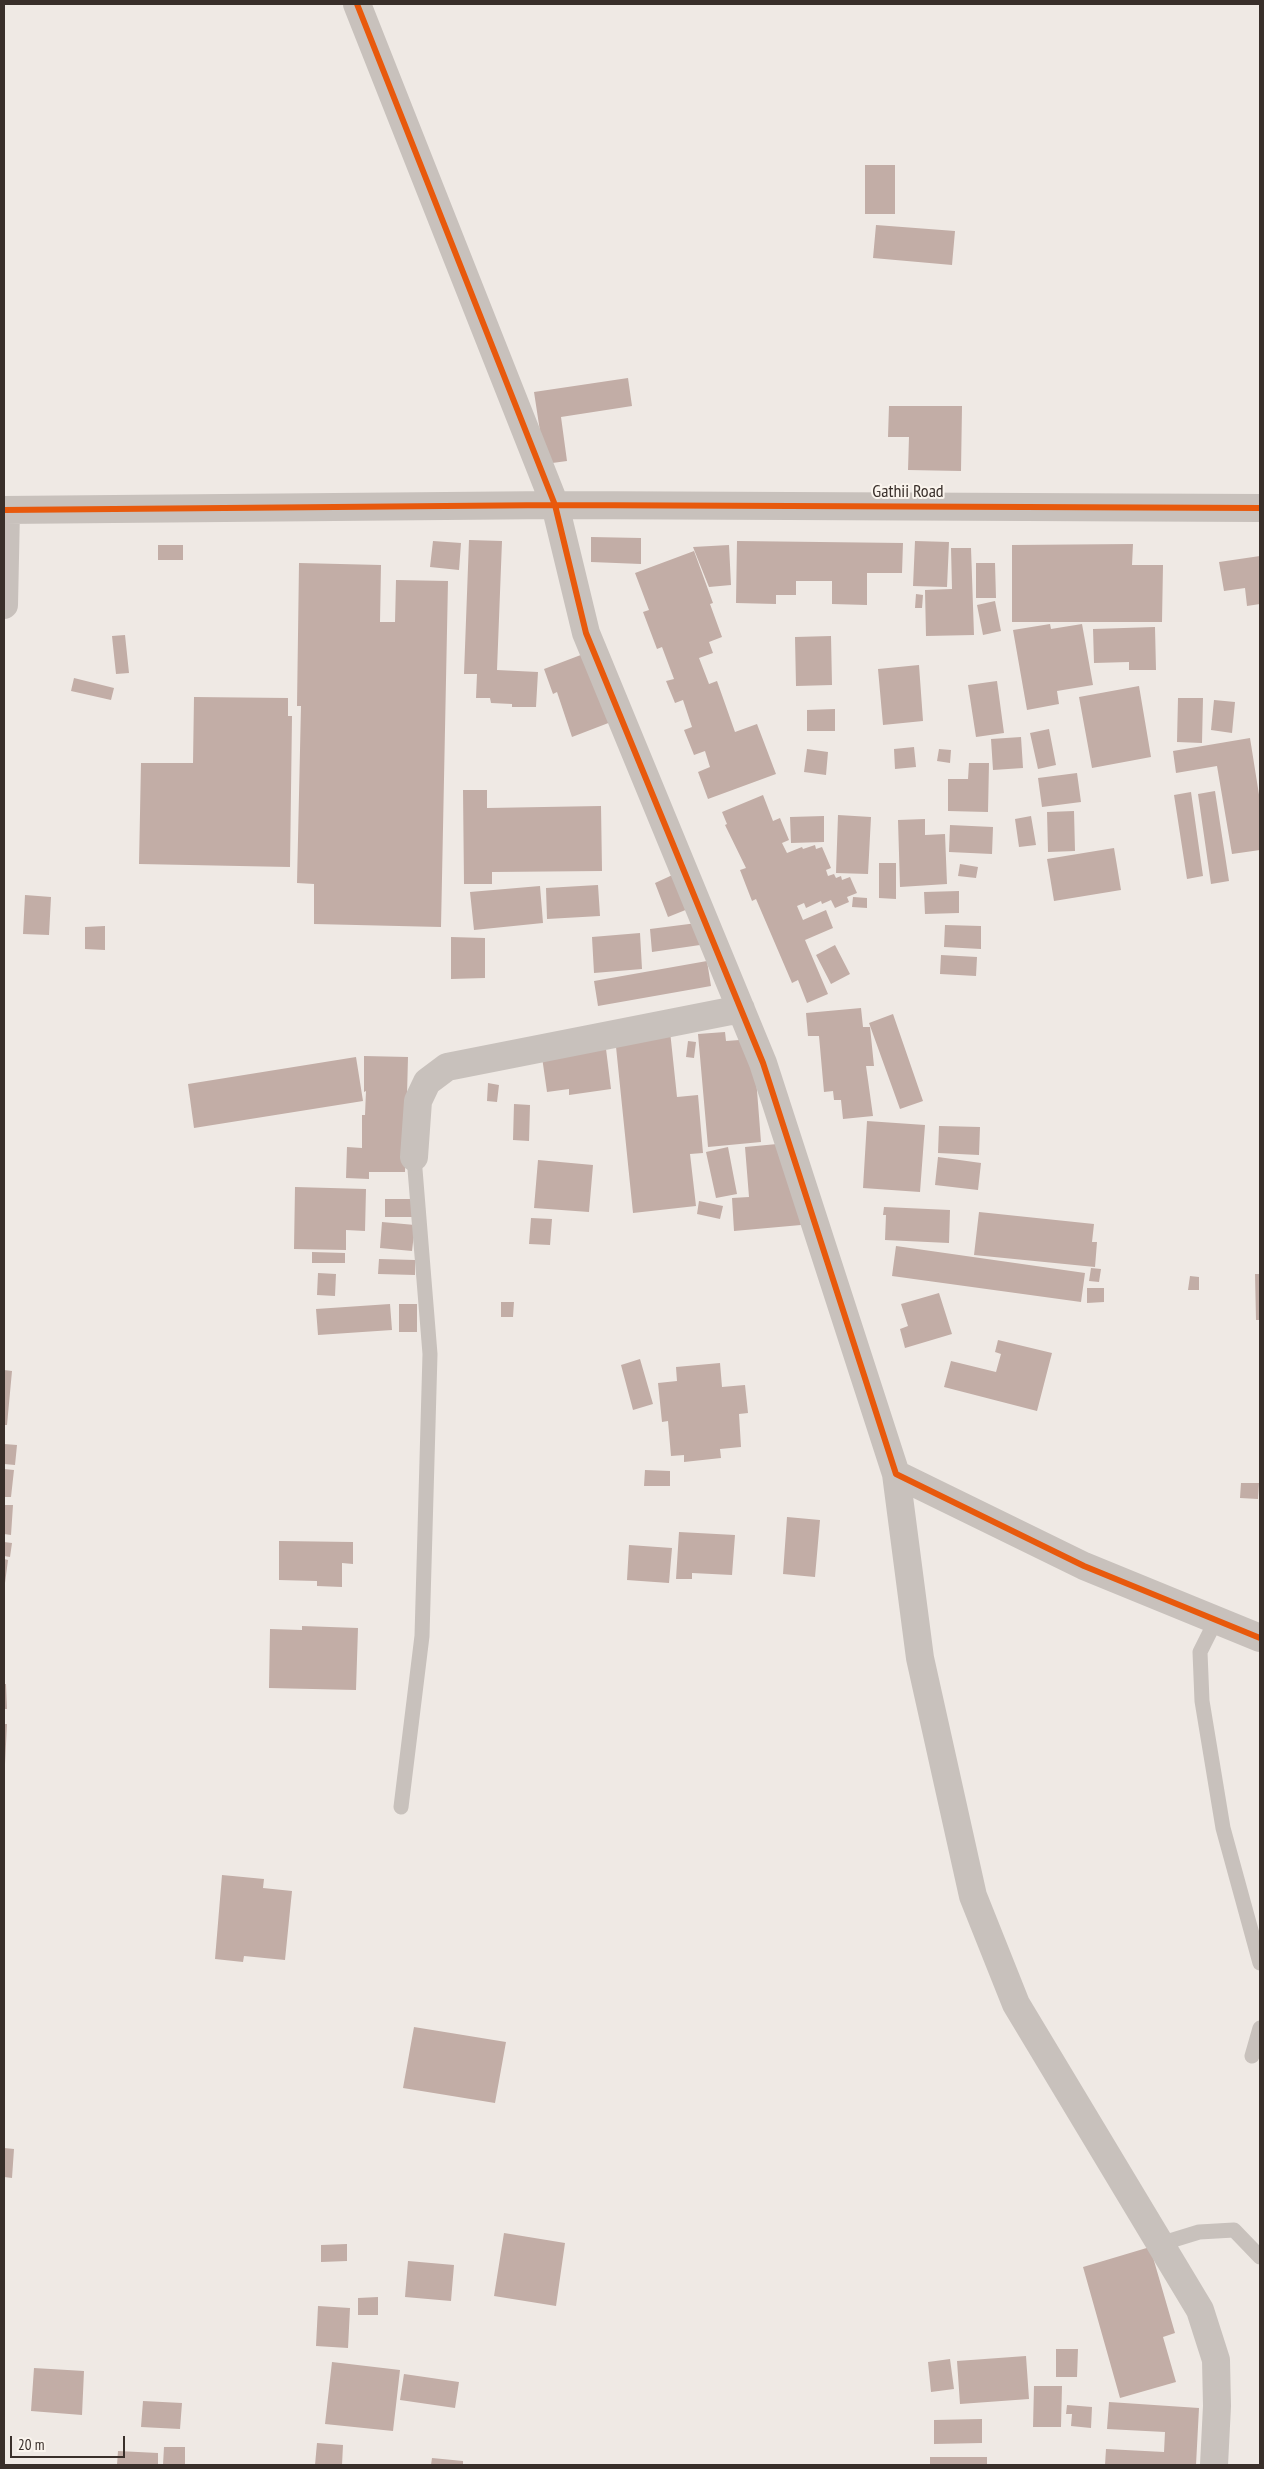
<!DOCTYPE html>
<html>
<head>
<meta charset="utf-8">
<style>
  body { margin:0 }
  #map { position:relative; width:1264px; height:2469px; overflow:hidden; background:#efe9e4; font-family:"PT Sans Narrow",sans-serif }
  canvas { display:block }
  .frame { position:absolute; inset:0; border:5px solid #392f2a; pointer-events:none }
  .scale { position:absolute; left:10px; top:2436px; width:115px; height:22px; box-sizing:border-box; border:2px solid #392f2a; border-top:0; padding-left:6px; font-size:15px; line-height:18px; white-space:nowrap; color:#392f2a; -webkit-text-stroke:4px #faf4ed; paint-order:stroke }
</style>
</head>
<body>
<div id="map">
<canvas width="1264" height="2469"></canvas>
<div class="frame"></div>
<div class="scale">20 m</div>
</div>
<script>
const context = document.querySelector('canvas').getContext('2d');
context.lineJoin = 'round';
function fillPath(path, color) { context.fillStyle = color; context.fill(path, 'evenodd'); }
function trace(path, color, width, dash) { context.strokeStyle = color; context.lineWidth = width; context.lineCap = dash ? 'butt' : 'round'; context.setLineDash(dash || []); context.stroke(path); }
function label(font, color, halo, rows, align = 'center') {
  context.font = font + ' "PT Sans Narrow",sans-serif'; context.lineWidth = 4; context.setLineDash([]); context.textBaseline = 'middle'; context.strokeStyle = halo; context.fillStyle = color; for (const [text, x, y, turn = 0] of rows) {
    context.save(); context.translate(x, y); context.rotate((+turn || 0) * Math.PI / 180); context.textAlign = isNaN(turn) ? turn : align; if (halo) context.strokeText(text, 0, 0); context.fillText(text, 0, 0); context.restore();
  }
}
const building = new Path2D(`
  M 865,165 L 895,165 L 895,214 L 865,214 Z
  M 876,225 L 955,231 L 952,265 L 873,258 Z
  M 628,378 L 632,406 L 561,417 L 567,461 L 545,464 L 534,392 Z
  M 889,406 L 962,406 L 961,471 L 908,470 L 909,437 L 888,437 Z
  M 591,537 L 641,538 L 641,564 L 591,562 Z
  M 469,540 L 502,541 L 497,670 L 538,672 L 536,707 L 512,707 L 512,704 L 491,703 L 490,698 L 476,698 L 477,674 L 464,674 Z
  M 433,541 L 461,543 L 459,570 L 430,567 Z
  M 737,541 L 903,543 L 902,573 L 867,573 L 867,605 L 832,604 L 832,581 L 796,581 L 796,595 L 776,595 L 776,604 L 736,603 Z
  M 915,541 L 949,542 L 947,587 L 913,586 Z
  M 1133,544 L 1132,565 L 1163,565 L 1162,622 L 1012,622 L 1012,545 Z
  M 158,545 L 183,545 L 183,560 L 158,560 Z
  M 729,545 L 731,585 L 709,587 L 693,547 Z
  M 951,548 L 971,548 L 974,635 L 926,636 L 925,590 L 952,589 Z
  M 694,551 L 713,603 L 710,604 L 722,637 L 709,642 L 713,653 L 699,658 L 709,684 L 717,681 L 735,732 L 757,724 L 776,774 L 708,799 L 698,772 L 710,767 L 705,751 L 694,755 L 684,730 L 692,727 L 683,700 L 675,703 L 666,681 L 674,679 L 662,647 L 657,649 L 643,612 L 649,610 L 635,573 Z
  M 1260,556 L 1260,604 L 1247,606 L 1245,588 L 1224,591 L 1219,562 Z
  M 299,563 L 381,565 L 380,622 L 395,622 L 396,580 L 448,581 L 441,927 L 314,924 L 314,884 L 297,883 L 301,706 L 297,706 Z
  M 976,563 L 995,563 L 996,598 L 976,598 Z
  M 916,594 L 923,595 L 922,608 L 915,608 Z
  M 995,601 L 1001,631 L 983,635 L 977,605 Z
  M 1050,624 L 1051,629 L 1082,624 L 1093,685 L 1057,691 L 1059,704 L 1027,710 L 1013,630 Z
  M 1155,627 L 1156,670 L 1129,670 L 1129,662 L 1094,663 L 1093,629 Z
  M 125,635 L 129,673 L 116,674 L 112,636 Z
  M 831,636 L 832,685 L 796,686 L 795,637 Z
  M 586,653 L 611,722 L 572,737 L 557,692 L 553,694 L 544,669 Z
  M 919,665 L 923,721 L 883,725 L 878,669 Z
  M 74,678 L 114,688 L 111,700 L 71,691 Z
  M 997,681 L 1004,733 L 976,737 L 968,685 Z
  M 1139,686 L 1151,757 L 1092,768 L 1079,697 Z
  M 194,697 L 288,698 L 288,716 L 292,716 L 290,867 L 139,864 L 141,763 L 193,763 Z
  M 1178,698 L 1203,698 L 1202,743 L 1177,742 Z
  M 1214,700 L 1235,702 L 1232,733 L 1211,730 Z
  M 835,709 L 835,731 L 807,731 L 807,710 Z
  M 1049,729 L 1056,765 L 1038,769 L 1030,733 Z
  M 1021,737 L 1023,768 L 993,770 L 991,739 Z
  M 1250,738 L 1260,801 L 1260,850 L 1232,854 L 1217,766 L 1176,773 L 1173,751 Z
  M 914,747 L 916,767 L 895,769 L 894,749 Z
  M 807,749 L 828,752 L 826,775 L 804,772 Z
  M 939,749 L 951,750 L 950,763 L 937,761 Z
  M 969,763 L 989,763 L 988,812 L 948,811 L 948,779 L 968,779 Z
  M 1077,773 L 1081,802 L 1042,807 L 1038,778 Z
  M 463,790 L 487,790 L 487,808 L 601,806 L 602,871 L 492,872 L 492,884 L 464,884 Z
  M 1215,791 L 1229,881 L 1211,884 L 1198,794 Z
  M 1191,792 L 1203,876 L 1187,879 L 1174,795 Z
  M 763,795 L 773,821 L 780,818 L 789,840 L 782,843 L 787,853 L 802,847 L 803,849 L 815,845 L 816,849 L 822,847 L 831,868 L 826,870 L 828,876 L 834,874 L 836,878 L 841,876 L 842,880 L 850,877 L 857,893 L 847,897 L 849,902 L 835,908 L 831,900 L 822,904 L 821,901 L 806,908 L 804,903 L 797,906 L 803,920 L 826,910 L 833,928 L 805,940 L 828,994 L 807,1003 L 798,980 L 792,983 L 756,899 L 752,901 L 740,870 L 746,868 L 725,825 L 727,824 L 722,812 Z
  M 1074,811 L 1075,851 L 1048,852 L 1047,812 Z
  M 838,815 L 871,817 L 868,874 L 836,873 Z
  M 824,816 L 824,842 L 791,843 L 790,817 Z
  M 1031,816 L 1036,845 L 1019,847 L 1015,819 Z
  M 925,819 L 925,835 L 945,834 L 947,884 L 900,887 L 898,820 Z
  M 950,825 L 993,827 L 992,854 L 949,852 Z
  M 1114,848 L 1121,890 L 1054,901 L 1047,859 Z
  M 879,863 L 896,863 L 896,899 L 879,898 Z
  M 960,864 L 978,867 L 976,878 L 958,876 Z
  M 679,872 L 693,907 L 668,917 L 655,883 Z
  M 598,885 L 600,916 L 547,919 L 546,888 Z
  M 540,886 L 543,923 L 474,930 L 470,892 Z
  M 959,891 L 959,913 L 925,914 L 924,892 Z
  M 25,895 L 51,897 L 49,935 L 23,934 Z
  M 853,897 L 867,898 L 867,908 L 852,907 Z
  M 697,923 L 700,945 L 652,952 L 650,929 Z
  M 945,925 L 981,926 L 981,949 L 944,947 Z
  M 105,926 L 105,950 L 85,949 L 85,927 Z
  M 640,933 L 642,969 L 594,973 L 592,937 Z
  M 451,937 L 485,938 L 485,978 L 451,979 Z
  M 835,945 L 850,974 L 831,984 L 816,955 Z
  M 941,955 L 977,957 L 976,976 L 940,974 Z
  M 707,961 L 711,986 L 598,1006 L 594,981 Z
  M 861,1008 L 863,1027 L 870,1027 L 874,1066 L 866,1066 L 873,1116 L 843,1119 L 841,1100 L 834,1100 L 833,1091 L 824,1092 L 819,1036 L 808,1036 L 806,1013 Z
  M 893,1014 L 923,1101 L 900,1109 L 869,1023 Z
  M 670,1031 L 677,1097 L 698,1095 L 703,1153 L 690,1154 L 696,1206 L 633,1213 L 615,1037 Z
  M 725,1032 L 726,1041 L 753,1039 L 761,1142 L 708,1147 L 698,1034 Z
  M 688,1041 L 696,1042 L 694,1058 L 686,1057 Z
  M 606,1049 L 611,1089 L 569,1095 L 569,1089 L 547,1092 L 542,1057 Z
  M 364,1056 L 408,1057 L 405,1172 L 369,1172 L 369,1179 L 346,1178 L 347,1147 L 362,1148 L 362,1115 L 365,1115 L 366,1091 L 364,1092 Z
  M 356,1057 L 363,1101 L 194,1128 L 188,1084 Z
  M 488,1083 L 499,1085 L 497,1102 L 487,1101 Z
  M 514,1104 L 530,1105 L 529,1141 L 513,1140 Z
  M 867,1121 L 925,1125 L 920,1192 L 863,1188 Z
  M 939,1126 L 980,1127 L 979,1155 L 938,1153 Z
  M 788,1143 L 798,1187 L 801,1225 L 734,1231 L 732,1198 L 749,1197 L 745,1147 Z
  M 728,1147 L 737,1194 L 716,1198 L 706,1152 Z
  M 938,1157 L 981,1163 L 978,1190 L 935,1185 Z
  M 538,1160 L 593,1165 L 589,1212 L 534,1208 Z
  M 295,1187 L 366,1189 L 365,1231 L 346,1230 L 346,1250 L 294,1249 Z
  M 385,1199 L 418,1199 L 418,1217 L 385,1217 Z
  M 699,1201 L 723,1206 L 720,1219 L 697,1214 Z
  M 884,1207 L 950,1210 L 949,1243 L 885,1240 L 886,1215 L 883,1215 Z
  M 979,1212 L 1094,1224 L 1092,1242 L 1097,1242 L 1095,1267 L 974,1255 Z
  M 531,1218 L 552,1219 L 550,1245 L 529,1244 Z
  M 382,1222 L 415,1225 L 412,1251 L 380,1248 Z
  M 896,1246 L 1085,1273 L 1081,1302 L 892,1276 Z
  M 312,1252 L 345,1253 L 345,1263 L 312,1263 Z
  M 379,1259 L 415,1260 L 415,1275 L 378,1274 Z
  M 1091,1268 L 1101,1269 L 1099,1282 L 1089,1281 Z
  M 318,1273 L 336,1274 L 335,1296 L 317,1295 Z
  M 1255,1274 L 1260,1274 L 1260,1320 L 1256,1320 Z
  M 1190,1276 L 1199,1277 L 1199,1290 L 1188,1290 Z
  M 1087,1288 L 1104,1288 L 1104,1302 L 1087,1303 Z
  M 939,1293 L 952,1334 L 905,1348 L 900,1329 L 908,1326 L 901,1304 Z
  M 501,1302 L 514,1302 L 513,1317 L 501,1317 Z
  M 390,1304 L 392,1330 L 318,1335 L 316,1309 Z
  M 399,1304 L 417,1304 L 417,1332 L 399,1332 Z
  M 998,1340 L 1052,1353 L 1037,1411 L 944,1387 L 951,1361 L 996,1372 L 1001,1354 L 995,1352 Z
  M 640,1359 L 653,1404 L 633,1410 L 621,1365 Z
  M 720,1363 L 722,1387 L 745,1385 L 748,1413 L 739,1414 L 741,1447 L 720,1449 L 721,1458 L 684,1462 L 684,1455 L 671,1456 L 668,1421 L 662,1422 L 658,1383 L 677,1381 L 676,1367 Z
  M 4,1370 L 12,1371 L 7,1425 L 4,1425 Z
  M 4,1444 L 17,1445 L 15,1465 L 4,1464 Z
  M 4,1469 L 14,1470 L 11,1497 L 4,1497 Z
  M 645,1470 L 670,1471 L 670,1486 L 644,1486 Z
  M 1241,1483 L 1259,1483 L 1258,1499 L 1240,1498 Z
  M 4,1505 L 13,1505 L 11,1535 L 4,1534 Z
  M 787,1517 L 820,1520 L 815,1577 L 783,1574 Z
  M 679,1532 L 735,1535 L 732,1575 L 692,1573 L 692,1579 L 676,1579 Z
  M 279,1541 L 353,1542 L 353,1564 L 342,1563 L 342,1587 L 317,1586 L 317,1581 L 279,1580 Z
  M 4,1542 L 12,1543 L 10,1557 L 4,1556 Z
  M 629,1545 L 672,1548 L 669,1583 L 627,1580 Z
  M 4,1559 L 8,1560 L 5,1583 L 4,1582 Z
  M 302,1626 L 358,1628 L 356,1690 L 269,1688 L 270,1629 L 302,1630 Z
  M 4,1684 L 6,1684 L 7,1709 L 4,1709 Z
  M 4,1724 L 7,1724 L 5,1764 L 4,1764 Z
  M 222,1875 L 264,1879 L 263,1888 L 292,1891 L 285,1960 L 244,1956 L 243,1962 L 215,1959 Z
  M 414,2027 L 506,2042 L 495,2103 L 403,2088 Z
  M 4,2148 L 14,2149 L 12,2178 L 4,2177 Z
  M 504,2233 L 565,2243 L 556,2306 L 494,2296 Z
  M 347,2244 L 347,2261 L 321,2262 L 321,2245 Z
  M 1150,2247 L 1175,2333 L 1163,2337 L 1176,2382 L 1120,2398 L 1083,2267 Z
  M 408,2261 L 454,2265 L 451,2301 L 405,2297 Z
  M 378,2297 L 378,2315 L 358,2315 L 358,2298 Z
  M 318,2306 L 350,2308 L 348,2348 L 316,2346 Z
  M 1056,2349 L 1078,2349 L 1077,2377 L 1056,2377 Z
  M 1026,2356 L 1029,2399 L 960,2404 L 957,2361 Z
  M 950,2359 L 954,2389 L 931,2392 L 928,2362 Z
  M 332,2362 L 400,2370 L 393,2431 L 325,2424 Z
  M 34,2368 L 84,2371 L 82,2415 L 31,2411 Z
  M 404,2374 L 459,2382 L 455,2408 L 400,2400 Z
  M 1034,2386 L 1062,2386 L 1061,2427 L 1033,2427 Z
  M 143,2401 L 182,2403 L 180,2429 L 141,2427 Z
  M 1109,2402 L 1199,2408 L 1196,2465 L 1105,2465 L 1106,2449 L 1164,2452 L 1165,2432 L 1107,2429 Z
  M 1067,2405 L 1092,2407 L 1091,2428 L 1071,2426 L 1072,2414 L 1066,2414 Z
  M 982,2419 L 982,2443 L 934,2444 L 934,2420 Z
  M 317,2443 L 343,2445 L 342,2465 L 315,2465 Z
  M 164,2447 L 185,2447 L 185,2465 L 163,2465 Z
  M 118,2451 L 158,2453 L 158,2465 L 117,2465 Z
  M 930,2457 L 987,2457 L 987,2465 L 930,2465 Z
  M 432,2458 L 463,2461 L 463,2465 L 431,2465 Z`);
const service = new Path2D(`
  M 1216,1620 L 1200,1652 L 1202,1701 L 1223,1828 L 1260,1963
  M 401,1807 L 422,1636 L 430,1354 L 414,1157
  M 1252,2056 L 1260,2028
  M 1160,2244 L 1199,2232 L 1234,2230 L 1260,2257`);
const minor = new Path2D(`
  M 357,4 L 555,505 L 586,633 L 763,1063 L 896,1474 L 1084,1566 L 1260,1638
  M 4,510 L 555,505 L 1260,508
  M 4,605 L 6,510
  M 414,1157 L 418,1101 L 427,1082 L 447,1067 L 741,1009
  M 896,1474 L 920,1658 L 973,1896 L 1016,2004 L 1200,2310 L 1216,2360 L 1217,2406 L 1214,2465`);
const cycleway = new Path2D(`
  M 357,4 L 555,505 L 586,633 L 763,1063 L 896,1474 L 1084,1566 L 1260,1638
  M 4,510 L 555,505 L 1260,508`);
const streetNames = [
  ["Gathii Road",908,492]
];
fillPath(building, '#c2ada6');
trace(service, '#c8c1bc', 15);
trace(minor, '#c8c1bc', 28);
trace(cycleway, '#e8590c', 6);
label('18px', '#392f2a', '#faf4ed', streetNames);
</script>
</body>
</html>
